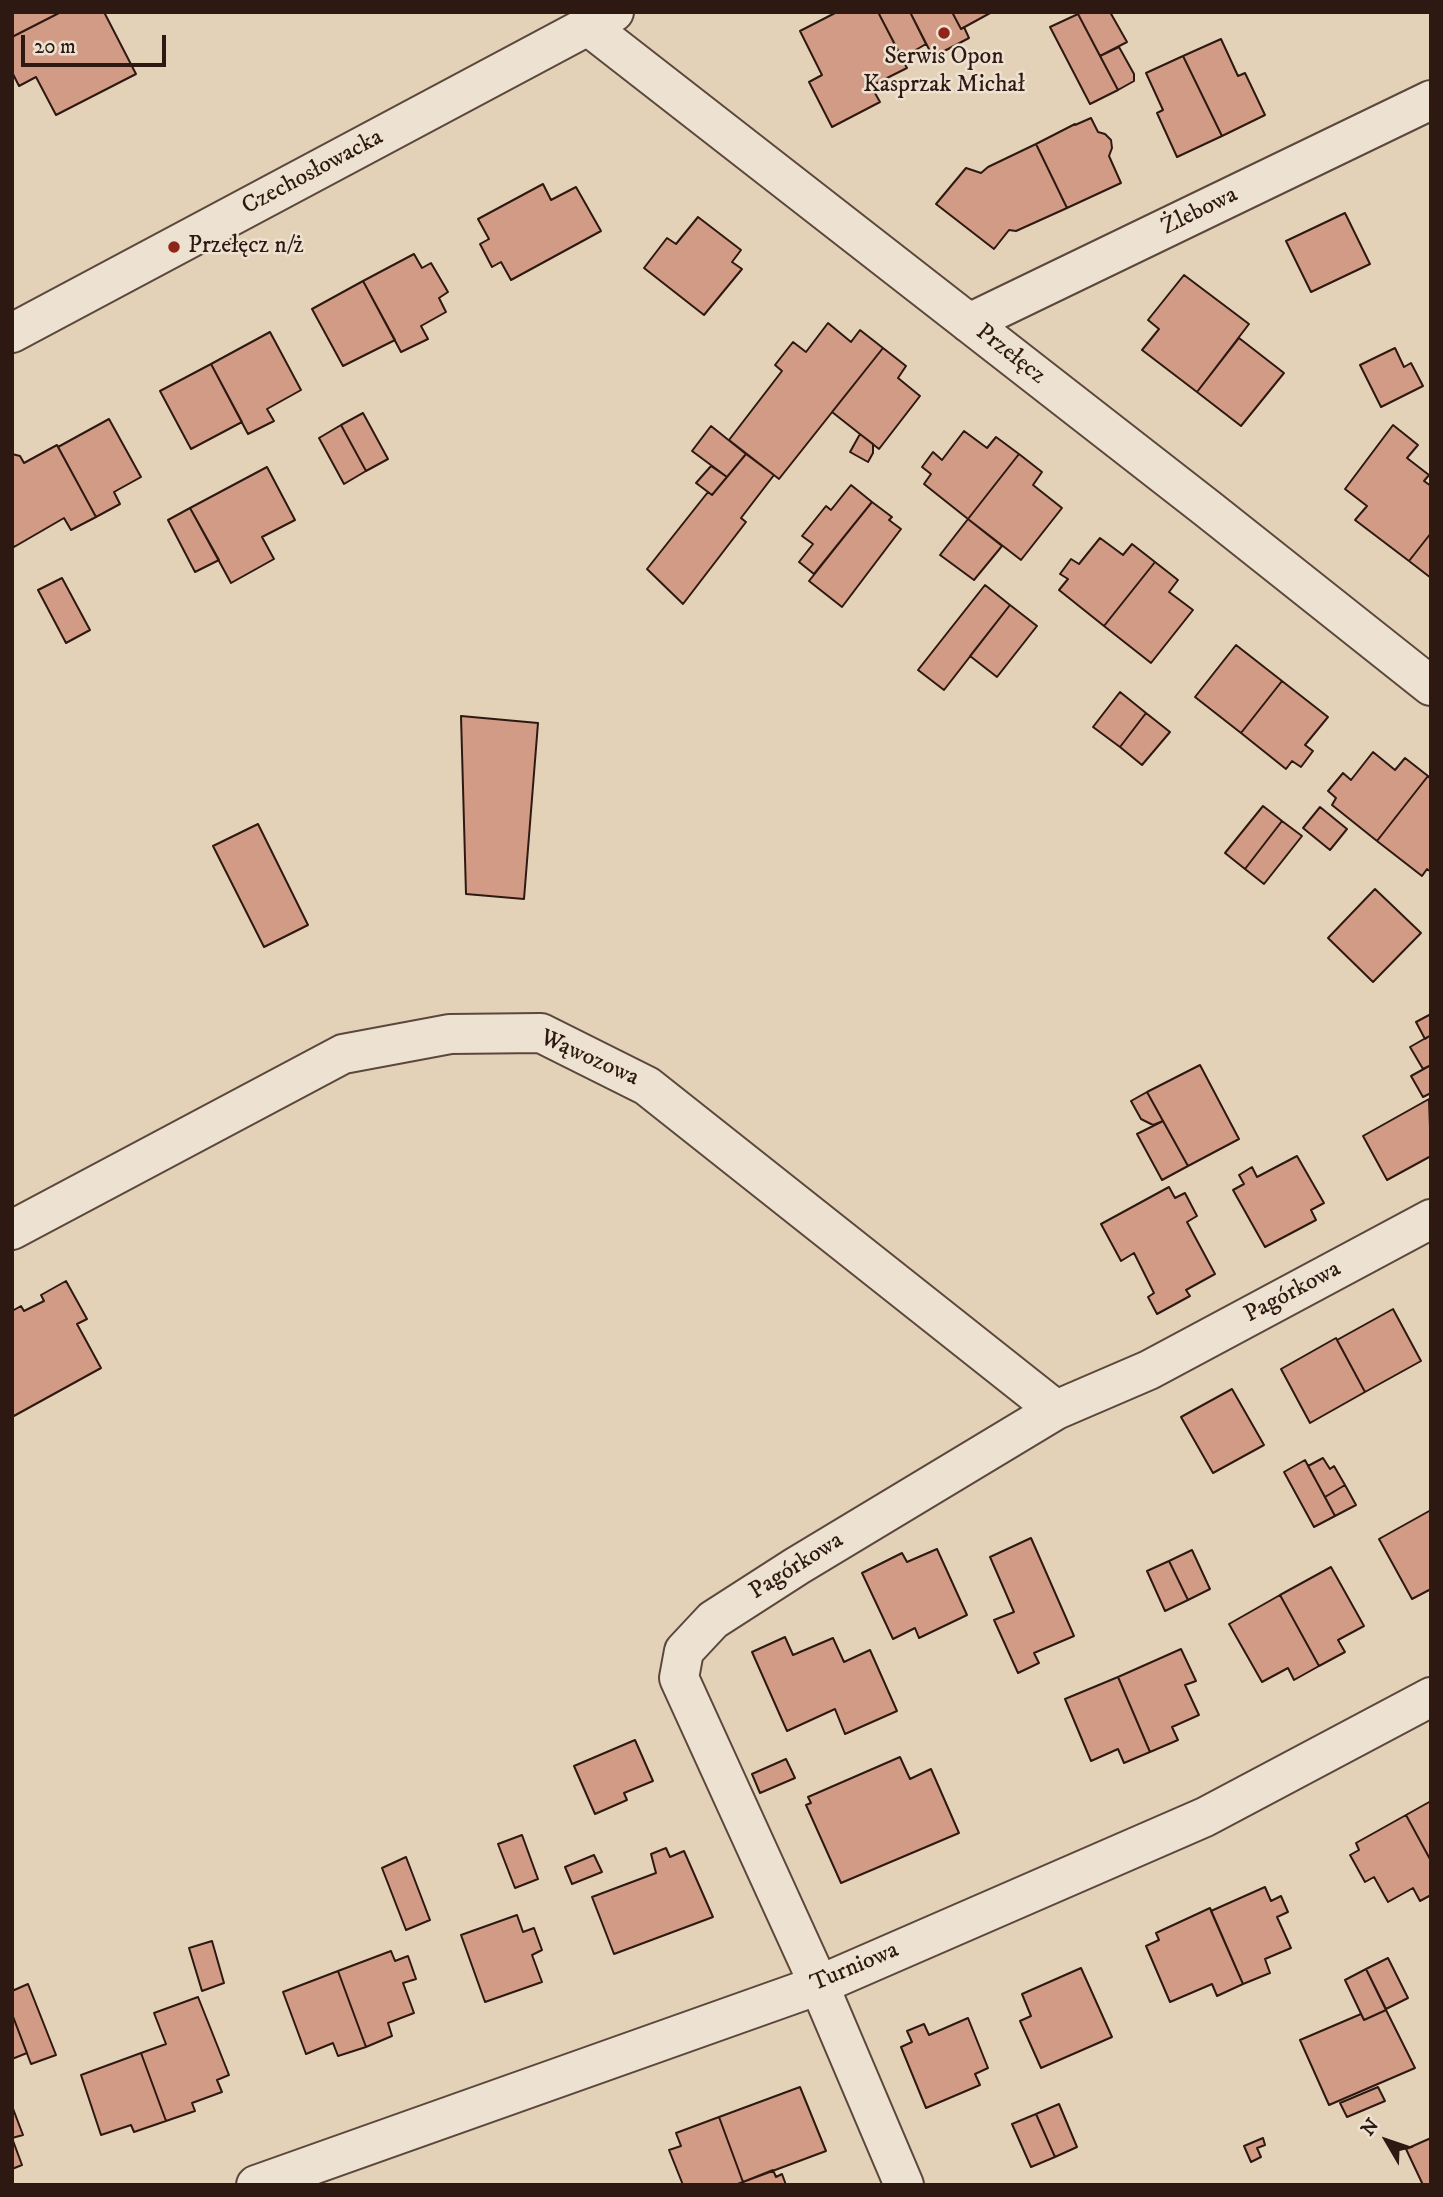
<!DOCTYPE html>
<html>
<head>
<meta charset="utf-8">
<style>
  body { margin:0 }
  #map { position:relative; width:1443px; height:2197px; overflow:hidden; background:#e3d2b8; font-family:"IM FELL DW Pica",serif }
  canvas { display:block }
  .frame { position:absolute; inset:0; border:14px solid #2e1912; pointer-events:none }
  .north { position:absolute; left:1352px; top:2106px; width:70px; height:70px; -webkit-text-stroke:5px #ede2d1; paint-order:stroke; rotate:309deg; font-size:19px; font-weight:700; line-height:28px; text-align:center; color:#2e1912 }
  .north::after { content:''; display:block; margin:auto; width:24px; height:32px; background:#2e1912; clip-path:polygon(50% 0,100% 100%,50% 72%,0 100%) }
  .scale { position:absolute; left:21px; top:35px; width:145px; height:32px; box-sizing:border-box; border:4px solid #2e1912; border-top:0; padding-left:9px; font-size:21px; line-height:24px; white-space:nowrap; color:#2e1912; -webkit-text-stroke:5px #ede2d1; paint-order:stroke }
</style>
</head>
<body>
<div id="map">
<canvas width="1443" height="2197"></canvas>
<div class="frame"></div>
<div class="north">N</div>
<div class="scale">20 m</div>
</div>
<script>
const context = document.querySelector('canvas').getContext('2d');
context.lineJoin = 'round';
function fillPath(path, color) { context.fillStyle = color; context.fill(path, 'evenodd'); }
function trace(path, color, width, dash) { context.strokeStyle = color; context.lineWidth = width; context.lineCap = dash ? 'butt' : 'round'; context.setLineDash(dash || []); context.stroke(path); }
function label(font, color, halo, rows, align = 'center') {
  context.font = font + ' "IM FELL DW Pica",serif'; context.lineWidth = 5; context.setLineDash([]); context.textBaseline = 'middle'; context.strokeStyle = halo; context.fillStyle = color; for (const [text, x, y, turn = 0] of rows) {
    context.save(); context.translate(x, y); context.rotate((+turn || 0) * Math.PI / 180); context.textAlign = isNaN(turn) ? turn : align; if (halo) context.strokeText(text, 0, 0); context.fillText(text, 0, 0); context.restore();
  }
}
const building = new Path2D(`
  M 12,12 L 61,12 L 12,37 Z
  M 61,12 L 104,12 L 136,74 L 56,115 L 36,77 L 19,86 L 12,72 L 12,37 Z
  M 837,12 L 878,12 L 907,68 L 871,86 L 880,102 L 832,127 L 809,82 L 822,75 L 800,31 Z
  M 878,12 L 910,12 L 926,44 L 902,58 Z
  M 910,12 L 952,12 L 961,29 L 964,27 L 969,38 L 933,57 Z
  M 952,12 L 992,12 L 961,29 Z
  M 1083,12 L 1110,12 L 1127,42 L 1100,56 L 1078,14 Z
  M 1078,14 L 1118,90 L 1090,104 L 1050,27 Z
  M 1221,39 L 1238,76 L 1245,73 L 1265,115 L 1222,136 L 1183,56 Z
  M 1119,47 L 1134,74 L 1134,81 L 1118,90 L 1100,56 Z
  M 1183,56 L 1222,136 L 1177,157 L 1157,113 L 1163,110 L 1146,73 Z
  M 1091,118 L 1098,132 L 1105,134 L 1111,140 L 1112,148 L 1109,156 L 1121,183 L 1067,208 L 1036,144 L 1075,124 L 1075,125 Z
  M 1036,144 L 1067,208 L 1016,231 L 1009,230 L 994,249 L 936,204 L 966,168 L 981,173 L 988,167 Z
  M 543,184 L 551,200 L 576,187 L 601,231 L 511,280 L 501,262 L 492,267 L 480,244 L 489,239 L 478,219 Z
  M 1345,213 L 1370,264 L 1311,292 L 1286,241 Z
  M 698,217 L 741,250 L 732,262 L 742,269 L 704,315 L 644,268 L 667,238 L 676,244 Z
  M 414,254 L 422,268 L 431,263 L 448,292 L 439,298 L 446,312 L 421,326 L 428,339 L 401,352 L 363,281 Z
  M 1184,275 L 1249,324 L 1197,392 L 1142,350 L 1159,329 L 1148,320 Z
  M 363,281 L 395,340 L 343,366 L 312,309 Z
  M 828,323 L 851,342 L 860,330 L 883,348 L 779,479 L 729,440 L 782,371 L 775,365 L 793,342 L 806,352 Z
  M 270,332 L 301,390 L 267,409 L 274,421 L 248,434 L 211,364 Z
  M 1239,338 L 1284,373 L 1241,426 L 1197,392 Z
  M 883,348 L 906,366 L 898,378 L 920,396 L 879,449 L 832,412 Z
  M 1395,348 L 1404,367 L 1411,363 L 1423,386 L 1381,407 L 1360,365 Z
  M 211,364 L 242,422 L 191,449 L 160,391 Z
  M 363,413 L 388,459 L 366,471 L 341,425 Z
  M 109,419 L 141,477 L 114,492 L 120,504 L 96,517 L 58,447 Z
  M 341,425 L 366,471 L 344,484 L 319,438 Z
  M 1393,425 L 1418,445 L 1407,458 L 1429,475 L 1424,481 L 1431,486 L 1431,533 L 1409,561 L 1355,520 L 1367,506 L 1345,489 Z
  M 711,426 L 746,454 L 727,477 L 692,451 Z
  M 964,431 L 987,448 L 996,437 L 1019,454 L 968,519 L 924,484 L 931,474 L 922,467 L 933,452 L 942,460 Z
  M 860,434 L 873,444 L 873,453 L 868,462 L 850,452 Z
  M 57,445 L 96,517 L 71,530 L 64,518 L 14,547 L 12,543 L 12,454 L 20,456 L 24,463 Z
  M 746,454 L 774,475 L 741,518 L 746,522 L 683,604 L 647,569 L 708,492 L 712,495 Z
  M 1019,454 L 1042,472 L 1033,485 L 1062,508 L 1021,560 L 968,519 Z
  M 711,466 L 727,477 L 712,495 L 696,483 Z
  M 267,467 L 295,520 L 262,537 L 274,559 L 231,583 L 190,508 Z
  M 851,485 L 872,502 L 814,574 L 799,562 L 813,544 L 802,536 L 826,506 L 831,510 Z
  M 872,502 L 892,517 L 889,520 L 901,529 L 842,607 L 809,581 Z
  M 190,508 L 219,560 L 195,572 L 168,520 Z
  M 968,519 L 1002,546 L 974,580 L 940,555 Z
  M 1431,533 L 1431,578 L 1409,561 Z
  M 1100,538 L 1123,555 L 1132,544 L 1155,562 L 1104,626 L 1059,590 L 1068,579 L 1060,574 L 1071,559 L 1079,564 Z
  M 1155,562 L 1178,580 L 1169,592 L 1193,610 L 1151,663 L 1104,626 Z
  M 62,578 L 90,630 L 66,643 L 38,590 Z
  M 985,585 L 1010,605 L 944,690 L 918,670 Z
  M 1010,605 L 1037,626 L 997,677 L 970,656 Z
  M 1236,645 L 1282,681 L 1241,733 L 1195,697 Z
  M 1282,681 L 1328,717 L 1305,745 L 1313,751 L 1301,767 L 1292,761 L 1286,769 L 1241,733 Z
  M 1120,692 L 1146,713 L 1120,747 L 1093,727 Z
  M 1146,713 L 1170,732 L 1142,765 L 1120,747 Z
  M 461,716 L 538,723 L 524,899 L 466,894 Z
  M 1373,752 L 1395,770 L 1405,758 L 1428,776 L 1377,841 L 1332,805 L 1336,798 L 1328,791 L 1343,773 L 1351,780 Z
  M 1428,776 L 1431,779 L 1431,872 L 1427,869 L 1422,876 L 1377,841 Z
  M 1263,806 L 1282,821 L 1245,869 L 1225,853 Z
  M 1320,807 L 1347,829 L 1330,850 L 1303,828 Z
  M 1282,821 L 1302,836 L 1264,884 L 1245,869 Z
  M 258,824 L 308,925 L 264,947 L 213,846 Z
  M 1375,889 L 1421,933 L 1373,982 L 1328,938 Z
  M 1431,1014 L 1431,1035 L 1425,1039 L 1416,1022 Z
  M 1431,1035 L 1431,1065 L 1423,1069 L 1410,1047 Z
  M 1200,1065 L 1239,1139 L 1188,1166 L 1147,1092 Z
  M 1431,1065 L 1431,1093 L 1423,1097 L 1411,1076 Z
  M 1147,1092 L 1163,1121 L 1153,1125 L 1141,1119 L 1131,1101 Z
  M 1429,1099 L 1431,1156 L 1387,1180 L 1363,1136 Z
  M 1163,1121 L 1188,1166 L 1162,1180 L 1137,1134 Z
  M 1297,1156 L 1324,1203 L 1311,1210 L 1316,1220 L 1265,1247 L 1233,1190 L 1244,1184 L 1239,1175 L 1252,1167 L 1257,1177 Z
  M 1169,1187 L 1175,1198 L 1185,1193 L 1197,1216 L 1187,1222 L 1215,1274 L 1186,1290 L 1190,1296 L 1157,1314 L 1148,1297 L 1154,1293 L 1134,1253 L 1121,1261 L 1101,1224 Z
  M 66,1281 L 87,1319 L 77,1324 L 101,1368 L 12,1417 L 12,1311 L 21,1306 L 24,1311 L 44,1301 L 41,1295 Z
  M 1393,1309 L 1421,1361 L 1365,1392 L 1337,1340 Z
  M 1336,1338 L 1365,1392 L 1310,1423 L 1281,1369 Z
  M 1232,1389 L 1264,1445 L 1213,1473 L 1181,1417 Z
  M 1323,1458 L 1330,1469 L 1334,1466 L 1345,1485 L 1325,1497 L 1308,1466 Z
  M 1305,1460 L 1335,1516 L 1314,1527 L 1284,1472 Z
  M 1345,1485 L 1356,1505 L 1335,1516 L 1325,1497 Z
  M 1431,1510 L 1431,1589 L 1412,1599 L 1379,1539 Z
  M 1031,1538 L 1074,1636 L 1034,1653 L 1039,1663 L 1018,1673 L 994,1620 L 1014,1612 L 990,1557 Z
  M 937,1549 L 967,1615 L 919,1638 L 915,1628 L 893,1639 L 862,1573 L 902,1553 L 907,1562 Z
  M 1192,1550 L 1210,1589 L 1188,1600 L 1169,1561 Z
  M 1169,1561 L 1188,1600 L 1165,1611 L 1147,1571 Z
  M 1331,1567 L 1364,1626 L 1338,1640 L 1345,1652 L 1319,1666 L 1280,1595 Z
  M 1280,1595 L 1319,1666 L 1294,1680 L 1288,1668 L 1262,1682 L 1229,1624 Z
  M 785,1637 L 793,1655 L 833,1638 L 844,1662 L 870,1650 L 897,1711 L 845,1734 L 835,1709 L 787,1731 L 752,1652 Z
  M 1181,1649 L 1196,1681 L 1185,1685 L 1199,1715 L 1172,1727 L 1178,1740 L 1150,1752 L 1118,1677 Z
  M 1118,1677 L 1150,1752 L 1124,1763 L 1118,1749 L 1091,1761 L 1065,1699 Z
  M 635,1740 L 653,1781 L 624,1793 L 627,1800 L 595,1814 L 574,1766 Z
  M 900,1757 L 910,1779 L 931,1769 L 959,1833 L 841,1883 L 806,1805 L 811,1803 L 808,1797 Z
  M 786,1759 L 795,1778 L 760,1793 L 752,1774 Z
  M 1431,1801 L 1431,1861 L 1406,1815 Z
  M 1406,1815 L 1431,1861 L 1431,1895 L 1420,1901 L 1413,1888 L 1388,1902 L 1374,1877 L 1365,1882 L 1350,1855 L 1359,1850 L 1356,1843 Z
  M 522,1835 L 538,1879 L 515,1888 L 498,1844 Z
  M 666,1848 L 670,1857 L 684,1851 L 713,1917 L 614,1954 L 592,1897 L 656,1873 L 651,1854 Z
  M 594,1855 L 602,1872 L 572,1884 L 565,1867 Z
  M 406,1857 L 430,1920 L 406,1930 L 382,1868 Z
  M 1265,1887 L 1271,1901 L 1281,1896 L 1288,1912 L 1277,1917 L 1291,1948 L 1265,1959 L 1270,1973 L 1243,1984 L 1211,1911 Z
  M 1210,1908 L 1243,1984 L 1217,1996 L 1212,1984 L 1170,2002 L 1146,1946 L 1159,1940 L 1156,1933 Z
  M 517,1915 L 523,1932 L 534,1928 L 542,1950 L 532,1955 L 542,1982 L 485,2002 L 461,1935 Z
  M 212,1941 L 224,1983 L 202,1991 L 189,1948 Z
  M 391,1951 L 395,1961 L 408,1956 L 416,1979 L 403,1983 L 414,2013 L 388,2023 L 392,2036 L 366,2047 L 338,1971 Z
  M 1388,1958 L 1408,1998 L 1386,2009 L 1366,1969 Z
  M 1081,1968 L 1112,2037 L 1041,2068 L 1020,2021 L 1031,2016 L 1022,1994 Z
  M 1366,1969 L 1386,2010 L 1364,2020 L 1345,1980 Z
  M 338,1971 L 366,2047 L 338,2056 L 333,2043 L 306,2054 L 283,1992 Z
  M 28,1984 L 56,2055 L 31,2064 L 12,2014 L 12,1991 Z
  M 198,1997 L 229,2075 L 217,2080 L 222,2092 L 192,2103 L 195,2111 L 166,2121 L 141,2053 L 166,2044 L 154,2013 Z
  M 1386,2010 L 1415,2068 L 1329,2105 L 1300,2040 L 1361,2014 L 1364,2020 Z
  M 12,2014 L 27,2053 L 12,2059 Z
  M 968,2018 L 988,2068 L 975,2074 L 980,2085 L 926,2108 L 901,2047 L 912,2042 L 907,2031 L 924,2024 L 929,2035 Z
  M 141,2053 L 166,2121 L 134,2132 L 131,2125 L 101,2135 L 81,2075 Z
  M 800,2087 L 826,2151 L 743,2182 L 719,2117 Z
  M 1378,2087 L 1385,2101 L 1347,2117 L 1340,2103 Z
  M 1059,2104 L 1077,2147 L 1055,2157 L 1036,2114 Z
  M 12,2106 L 23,2135 L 12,2138 L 22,2165 L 12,2169 Z
  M 1036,2114 L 1055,2157 L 1031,2167 L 1012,2124 Z
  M 719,2117 L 743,2182 L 735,2185 L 683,2185 L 669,2150 L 681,2146 L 676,2133 Z
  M 1263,2138 L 1265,2145 L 1257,2148 L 1261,2157 L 1251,2162 L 1244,2146 Z
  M 1431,2138 L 1431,2185 L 1423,2185 L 1406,2149 Z
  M 773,2170 L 776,2177 L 782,2174 L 786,2185 L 745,2185 L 743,2182 Z`);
const minor = new Path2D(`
  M 588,26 L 1208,509 L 1431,686
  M 969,323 L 1431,100
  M 12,333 L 614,12
  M 12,1230 L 343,1054 L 450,1034 L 541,1033 L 647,1086 L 1056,1410
  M 256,2185 L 819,1985 L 1205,1817 L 1431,1697
  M 904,2185 L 819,1985 L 679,1678 L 684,1651 L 713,1620 L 797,1566 L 1056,1410 L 1149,1370 L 1431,1219`);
const markers = [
  [944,33,7,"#8f2418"],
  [174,247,7,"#8f2418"]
];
const poiNames = [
  ["Serwis Opon",944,58],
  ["Kasprzak Michał",944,86],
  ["Przełęcz n/ż",188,247,"left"]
];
const streetNames = [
  ["Czechosłowacka",313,173,-28],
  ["Żlebowa",1200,212,-26],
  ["Przełęcz",1010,355,38],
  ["Wąwozowa",589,1059,24],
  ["Pagórkowa",1293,1293,-28],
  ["Pagórkowa",797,1567,-32],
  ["Turniowa",855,1968,-23]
];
fillPath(building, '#d29b85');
trace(building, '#2e1912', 2);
trace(minor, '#5b473c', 42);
trace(minor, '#ede2d1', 38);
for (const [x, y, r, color] of markers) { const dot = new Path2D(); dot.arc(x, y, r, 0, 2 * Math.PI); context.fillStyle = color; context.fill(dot); trace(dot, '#ede2d1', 2.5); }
label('24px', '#2e1912', '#ede2d1', poiNames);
label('24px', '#2e1912', '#ede2d1', streetNames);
</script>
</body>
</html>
